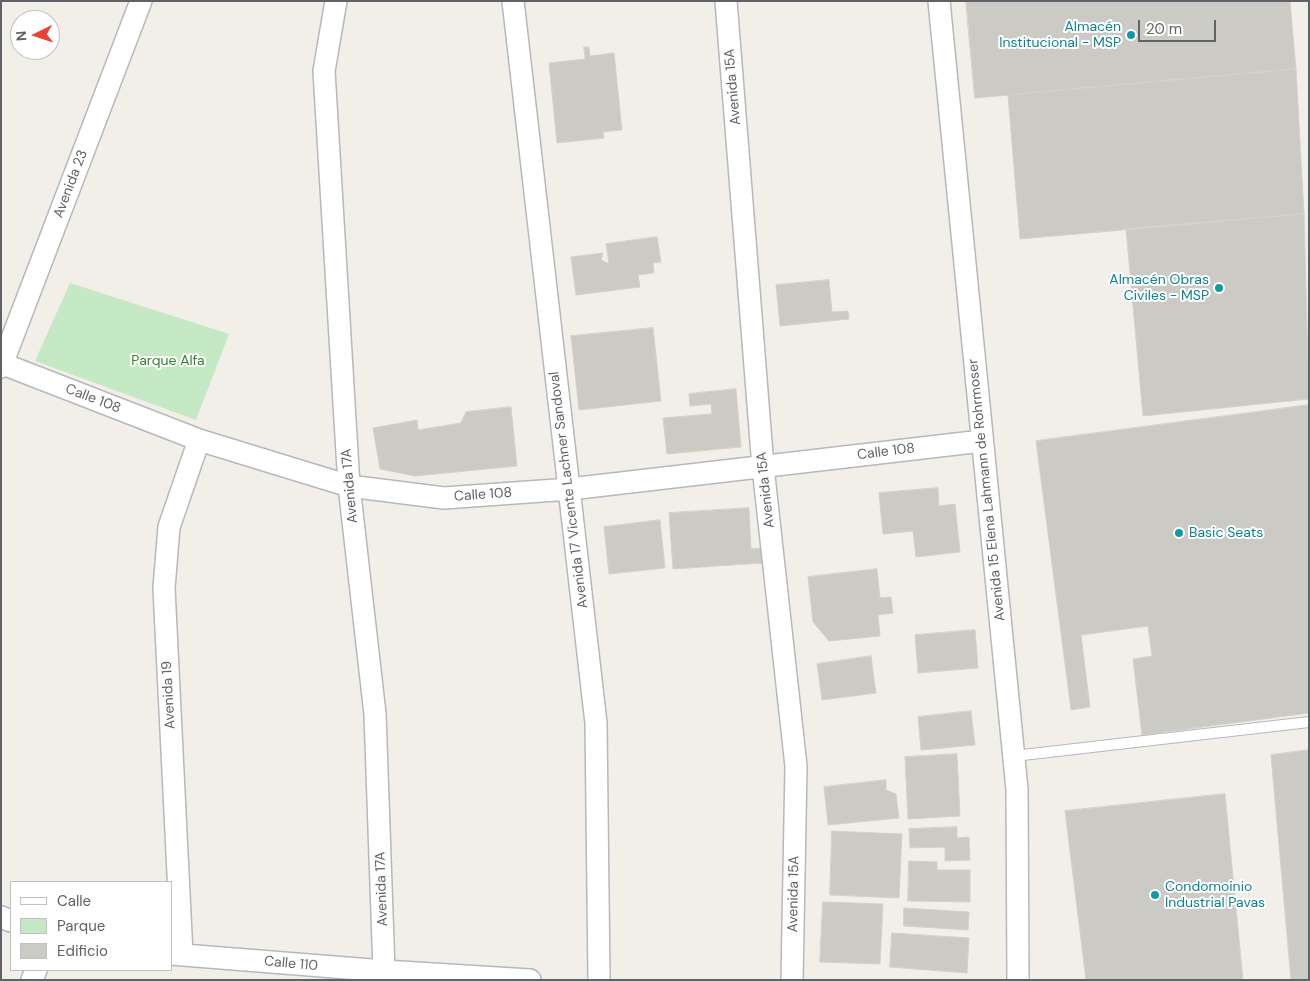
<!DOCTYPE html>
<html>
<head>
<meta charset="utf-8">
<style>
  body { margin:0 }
  #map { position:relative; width:1310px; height:981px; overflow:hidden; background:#f1efe8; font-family:"DM Sans",sans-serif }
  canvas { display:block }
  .frame { position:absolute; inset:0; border:2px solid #5f6368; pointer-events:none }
  .legend { position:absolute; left:10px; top:881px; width:162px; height:90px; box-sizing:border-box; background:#fff; border:1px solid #bfc1c3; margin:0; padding:6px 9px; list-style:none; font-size:15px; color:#5f6368 }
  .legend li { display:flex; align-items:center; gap:10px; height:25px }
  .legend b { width:25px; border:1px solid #bfc1c3 }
  .north { position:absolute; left:10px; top:10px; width:50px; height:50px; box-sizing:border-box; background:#fff; border:1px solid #bfc1c3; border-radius:50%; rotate:266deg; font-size:14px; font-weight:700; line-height:20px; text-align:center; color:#5f6368 }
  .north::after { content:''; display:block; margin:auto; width:18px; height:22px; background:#ea4335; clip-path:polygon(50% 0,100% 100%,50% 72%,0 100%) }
  .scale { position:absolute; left:1138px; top:20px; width:78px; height:22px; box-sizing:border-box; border:2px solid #5f6368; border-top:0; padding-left:6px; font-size:15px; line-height:18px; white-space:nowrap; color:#5f6368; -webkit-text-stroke:4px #fff; paint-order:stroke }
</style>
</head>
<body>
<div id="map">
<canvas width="1310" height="981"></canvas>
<div class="frame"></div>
<ul class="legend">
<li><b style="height:6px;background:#fff"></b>Calle</li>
<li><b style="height:14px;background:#c5e8c5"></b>Parque</li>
<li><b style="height:14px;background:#cccac5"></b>Edificio</li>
</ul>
<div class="north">N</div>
<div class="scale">20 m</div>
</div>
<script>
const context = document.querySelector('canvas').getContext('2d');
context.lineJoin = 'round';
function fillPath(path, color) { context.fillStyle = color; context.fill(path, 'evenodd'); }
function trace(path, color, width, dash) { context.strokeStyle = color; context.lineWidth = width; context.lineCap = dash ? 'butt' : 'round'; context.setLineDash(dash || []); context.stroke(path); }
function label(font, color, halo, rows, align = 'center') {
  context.font = font + ' "DM Sans",sans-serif'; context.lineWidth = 4; context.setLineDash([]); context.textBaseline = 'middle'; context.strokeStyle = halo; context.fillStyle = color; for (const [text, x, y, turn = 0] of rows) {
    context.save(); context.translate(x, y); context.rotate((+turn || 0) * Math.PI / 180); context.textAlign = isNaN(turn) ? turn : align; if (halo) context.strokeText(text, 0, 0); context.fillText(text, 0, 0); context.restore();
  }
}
const green = new Path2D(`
  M 70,283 L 229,334 L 196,420 L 35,361 Z`);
const building = new Path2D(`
  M 966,1 L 1290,1 L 1296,69 L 975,98 Z
  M 584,47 L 589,47 L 590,56 L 614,53 L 622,130 L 603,132 L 604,138 L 557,143 L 549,63 L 585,59 Z
  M 1296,69 L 1304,214 L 1020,239 L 1008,95 Z
  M 1304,214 L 1309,399 L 1143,416 L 1126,229 Z
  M 657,237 L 661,262 L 653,263 L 654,273 L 638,275 L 640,287 L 576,295 L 571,257 L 603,253 L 601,260 L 609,264 L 606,244 Z
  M 829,280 L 832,312 L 848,311 L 849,319 L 780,326 L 776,285 Z
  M 653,328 L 661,401 L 579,410 L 571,336 Z
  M 736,389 L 741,447 L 667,454 L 663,418 L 712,414 L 711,404 L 690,406 L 689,394 Z
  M 1309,405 L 1309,713 L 1142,735 L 1133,659 L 1152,656 L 1148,626 L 1081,635 L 1090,707 L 1071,710 L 1036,441 Z
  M 511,407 L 517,466 L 415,476 L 380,469 L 373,428 L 417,420 L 418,430 L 461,423 L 466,412 Z
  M 938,488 L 939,506 L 955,504 L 960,552 L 916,557 L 913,531 L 883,534 L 879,493 Z
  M 749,508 L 751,549 L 761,548 L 762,563 L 673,569 L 669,513 Z
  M 660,520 L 665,568 L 609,574 L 604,527 Z
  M 877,569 L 880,598 L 891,597 L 893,613 L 878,615 L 880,636 L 829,641 L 813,622 L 808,577 Z
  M 975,630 L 978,668 L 918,673 L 915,635 Z
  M 871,656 L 876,693 L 822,700 L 817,664 Z
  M 971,711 L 975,745 L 921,750 L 918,717 Z
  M 1309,750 L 1309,980 L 1291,980 L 1271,755 Z
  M 957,754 L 960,816 L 908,819 L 905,757 Z
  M 886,780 L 886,790 L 896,794 L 899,818 L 828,825 L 824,787 Z
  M 1225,794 L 1243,980 L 1086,980 L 1065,811 Z
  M 957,827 L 957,838 L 969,837 L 970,860 L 945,861 L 945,847 L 910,848 L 909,829 Z
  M 832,831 L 902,834 L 899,898 L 830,895 Z
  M 909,861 L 937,862 L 937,870 L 970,870 L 970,902 L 908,901 Z
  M 823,902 L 883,904 L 880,964 L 820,962 Z
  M 904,908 L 969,912 L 968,930 L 904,926 Z
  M 892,933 L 969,938 L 967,973 L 890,967 Z`);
const service = new Path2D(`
  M 1014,756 L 1309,722`);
const minor = new Path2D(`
  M 336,1 L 324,71 L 349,486 L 375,714 L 384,971
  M 513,1 L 596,723 L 599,980
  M 726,1 L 763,467 L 796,766 L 792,980
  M 939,1 L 1017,789 L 1018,980
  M 3,364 L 199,440 L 349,486 L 444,498 L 570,489 L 982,441
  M 1,367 L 141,1
  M 1,917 L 11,921
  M 171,954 L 384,971 L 530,980
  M 182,955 L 164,588 L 169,527 L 199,440
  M 32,980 L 36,970`);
const markers = [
  [1131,35,5,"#0f9aa8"],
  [1219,288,5,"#0f9aa8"],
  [1179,533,5,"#0f9aa8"],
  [1155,895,5,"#0f9aa8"]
];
const cultureNames = [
  ["Almacén",1121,27],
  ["Institucional - MSP",1121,43],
  ["Almacén Obras",1209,280],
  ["Civiles - MSP",1209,296],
  ["Basic Seats",1189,533,"left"],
  ["Condomoinio",1165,887,"left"],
  ["Industrial Pavas",1165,903,"left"]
];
const streetNames = [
  ["Avenida 15A",733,87,-95],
  ["Avenida 23",71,184,-69],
  ["Calle 108",93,399,21],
  ["Calle 108",886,452,-7],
  ["Avenida 17A",350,486,-95],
  ["Avenida 17 Vicente Lachner Sandoval",569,490,-97],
  ["Avenida 15A",766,490,-96],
  ["Avenida 15 Elena Lahmann de Rohrmoser",987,490,-96],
  ["Calle 108",483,495,-4],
  ["Avenida 19",169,695,-93],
  ["Avenida 17A",382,889,-92],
  ["Avenida 15A",794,894,-89],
  ["Calle 110",291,964,5]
];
const parkNames = [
  ["Parque Alfa",168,361]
];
fillPath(green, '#c5e8c5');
fillPath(building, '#cccac5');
trace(building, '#d6d1c6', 1);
trace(service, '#b5b8bc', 12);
trace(minor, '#b5b8bc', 24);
trace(service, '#fff', 10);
trace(minor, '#fff', 21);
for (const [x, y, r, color] of markers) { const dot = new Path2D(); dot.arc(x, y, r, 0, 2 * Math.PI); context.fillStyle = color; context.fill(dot); trace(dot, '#fff', 2); }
label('14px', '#0d838f', '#fff', cultureNames, 'right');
label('14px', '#5f6368', '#fff', streetNames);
label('14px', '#348238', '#fff', parkNames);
</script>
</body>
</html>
